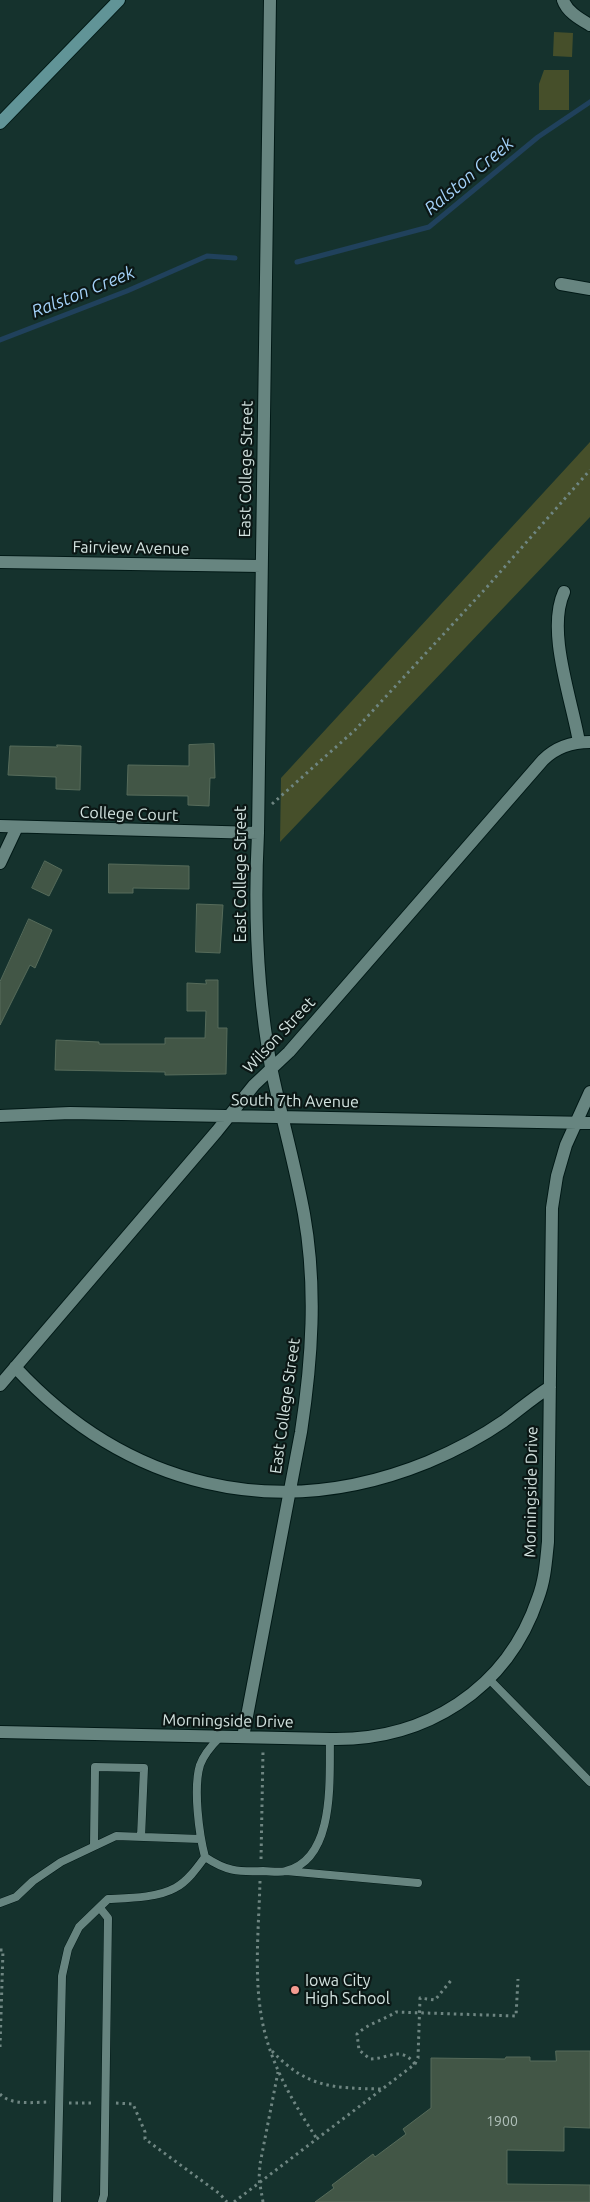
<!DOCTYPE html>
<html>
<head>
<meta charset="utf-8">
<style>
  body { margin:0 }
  canvas { display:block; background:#15322d }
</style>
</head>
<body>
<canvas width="590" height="2202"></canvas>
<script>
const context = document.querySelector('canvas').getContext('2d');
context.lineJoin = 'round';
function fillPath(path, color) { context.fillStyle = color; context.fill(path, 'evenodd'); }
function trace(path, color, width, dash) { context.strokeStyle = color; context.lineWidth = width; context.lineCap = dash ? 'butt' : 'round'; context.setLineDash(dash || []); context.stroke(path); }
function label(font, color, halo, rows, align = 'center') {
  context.font = font + ' Ubuntu,sans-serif'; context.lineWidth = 4.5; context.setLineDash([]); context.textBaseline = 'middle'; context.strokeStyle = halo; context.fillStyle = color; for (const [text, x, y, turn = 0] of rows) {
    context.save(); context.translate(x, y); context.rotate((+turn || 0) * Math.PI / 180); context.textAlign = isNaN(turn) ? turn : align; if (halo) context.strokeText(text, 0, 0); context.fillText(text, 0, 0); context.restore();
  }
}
const green = new Path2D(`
  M 554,32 L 573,33 L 572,57 L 553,56 Z
  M 544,70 L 569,70 L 569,110 L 539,110 L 539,84 Z
  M 590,442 L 590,517 L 280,842 L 281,778 Z`);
const stream = new Path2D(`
  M 297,262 L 429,227 L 538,137 L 590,102
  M 0,340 L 127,291 L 207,256 L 235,258`);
const building = new Path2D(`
  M 214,744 L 215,778 L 210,778 L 209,806 L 188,805 L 188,796 L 127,795 L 128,765 L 189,766 L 189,745 Z
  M 57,745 L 81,746 L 80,790 L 56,789 L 56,777 L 8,775 L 10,746 L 57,747 Z
  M 45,861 L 62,870 L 49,896 L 32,888 Z
  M 109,864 L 189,866 L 189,889 L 133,888 L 133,893 L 109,893 Z
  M 197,904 L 223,905 L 220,953 L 196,952 Z
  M 29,919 L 52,930 L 35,968 L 30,965 L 0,1025 L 0,982 Z
  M 206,980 L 218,980 L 218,1028 L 227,1028 L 226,1074 L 165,1075 L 165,1072 L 55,1070 L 56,1040 L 99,1042 L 99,1044 L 165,1044 L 165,1038 L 205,1038 L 206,1011 L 187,1011 L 187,983 L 206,984 Z
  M 556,2051 L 590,2051 L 590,2128 L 564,2127 L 564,2151 L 507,2150 L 507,2184 L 590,2185 L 590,2202 L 315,2202 L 334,2188 L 332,2185 L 373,2154 L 375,2157 L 406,2134 L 403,2129 L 431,2108 L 431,2058 L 505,2059 L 506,2057 L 530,2057 L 530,2061 L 556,2061 Z`);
const path = new Path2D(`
  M 272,804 L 355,730 L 487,587 L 590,470
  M 261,1859 L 263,1751
  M 260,1881 C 259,1923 254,1972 261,2014 C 268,2060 292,2101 317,2139
  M 0,1950 L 3,1950 L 0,2047
  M 272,2051 C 307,2088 333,2088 381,2089
  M 415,2064 C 400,2045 389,2059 370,2059 L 359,2050 L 357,2034 C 367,2024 384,2020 396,2012 L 516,2016 L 518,1979
  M 0,2094 C 11,2106 35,2102 50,2102
  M 69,2103 L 95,2103
  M 116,2103 L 133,2104 L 145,2132 L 145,2139 L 220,2194 L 227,2202
  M 234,2202 L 415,2064 L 418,2058 L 420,1998 L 435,2000 L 453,1978
  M 263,2202 L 259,2179 L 260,2164 L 278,2072`);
const lane = new Path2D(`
  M 489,1679 L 590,1782
  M 220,1737 C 212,1745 204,1754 200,1765 C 193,1788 199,1834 205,1857 C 226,1871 237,1872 263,1871 C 270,1871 279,1873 286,1871 C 336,1859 329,1778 330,1739
  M 94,1845 L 95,1767 L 144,1768 L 141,1837
  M 286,1871 L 418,1883
  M 0,1903 L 16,1897 L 33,1881 L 61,1862 L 116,1836 L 200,1839
  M 100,1908 L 108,1918 L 104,2195 L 102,2202
  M 57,2202 L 62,1976 L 68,1949 L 79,1927 L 108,1899 C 128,1898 157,1898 175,1888 C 187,1882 197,1868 205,1857`);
const street = new Path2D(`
  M 563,0 C 567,12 580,19 590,25
  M 561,284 L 590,289
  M 0,562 L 261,566
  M 564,592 C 546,631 572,700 579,742
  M 0,826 L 258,833
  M 0,863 L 17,827
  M 0,1116 L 70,1113 L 590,1123
  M 15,1367 C 126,1487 276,1524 428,1462 C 454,1451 481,1437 504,1421 C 519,1410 534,1397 550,1387
  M 0,1385 L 217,1131 L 254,1085 L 289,1052 L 543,760 C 556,747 572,742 590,742
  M 0,1732 L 330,1739 C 425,1741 507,1690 538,1598 C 545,1580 546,1561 548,1542 L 552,1208 L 557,1176 L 566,1145 L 590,1092
  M 243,1737 L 301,1432 C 312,1360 317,1287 304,1214 C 295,1164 281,1116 271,1067 C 257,990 254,911 258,833 L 270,0`);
const secondary = new Path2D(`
  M 0,123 L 119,0`);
const markers = [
  [295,1990,5,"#f59c91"]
];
const numberNames = [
  ["1900",502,2121]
];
const streetNames = [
  ["East College Street",246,469,-89],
  ["Fairview Avenue",131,548,1],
  ["College Court",129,814,2],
  ["East College Street",241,874,-90],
  ["Wilson Street",279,1035,-47],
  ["South 7th Avenue",295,1101,1],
  ["East College Street",285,1406,-82],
  ["Morningside Drive",531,1492,-89],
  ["Morningside Drive",228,1721,1]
];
const poiNames = [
  ["Iowa City",305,1981],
  ["High School",305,1999]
];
const waterNames = [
  ["Ralston Creek",469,176,-40],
  ["Ralston Creek",83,292,-22]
];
fillPath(green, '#464f2a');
trace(stream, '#20415c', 5);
fillPath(building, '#425646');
trace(building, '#566b5a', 1);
trace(lane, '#001916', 9);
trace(street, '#001916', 14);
trace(secondary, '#001916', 14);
trace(path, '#6f8682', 3, [2.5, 4]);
trace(lane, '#678580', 8);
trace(street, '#678580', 12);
trace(secondary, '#619497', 12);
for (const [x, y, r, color] of markers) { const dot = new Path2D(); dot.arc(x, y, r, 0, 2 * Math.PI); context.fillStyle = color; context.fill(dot); trace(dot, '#0b1715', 2); }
label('14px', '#b0c0ba', null, numberNames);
label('16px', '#d4e4e1', '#0b1715', streetNames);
label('16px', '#d4e4e1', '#0b1715', poiNames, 'left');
label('italic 18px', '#a3d0f7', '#0b1715', waterNames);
</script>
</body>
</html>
